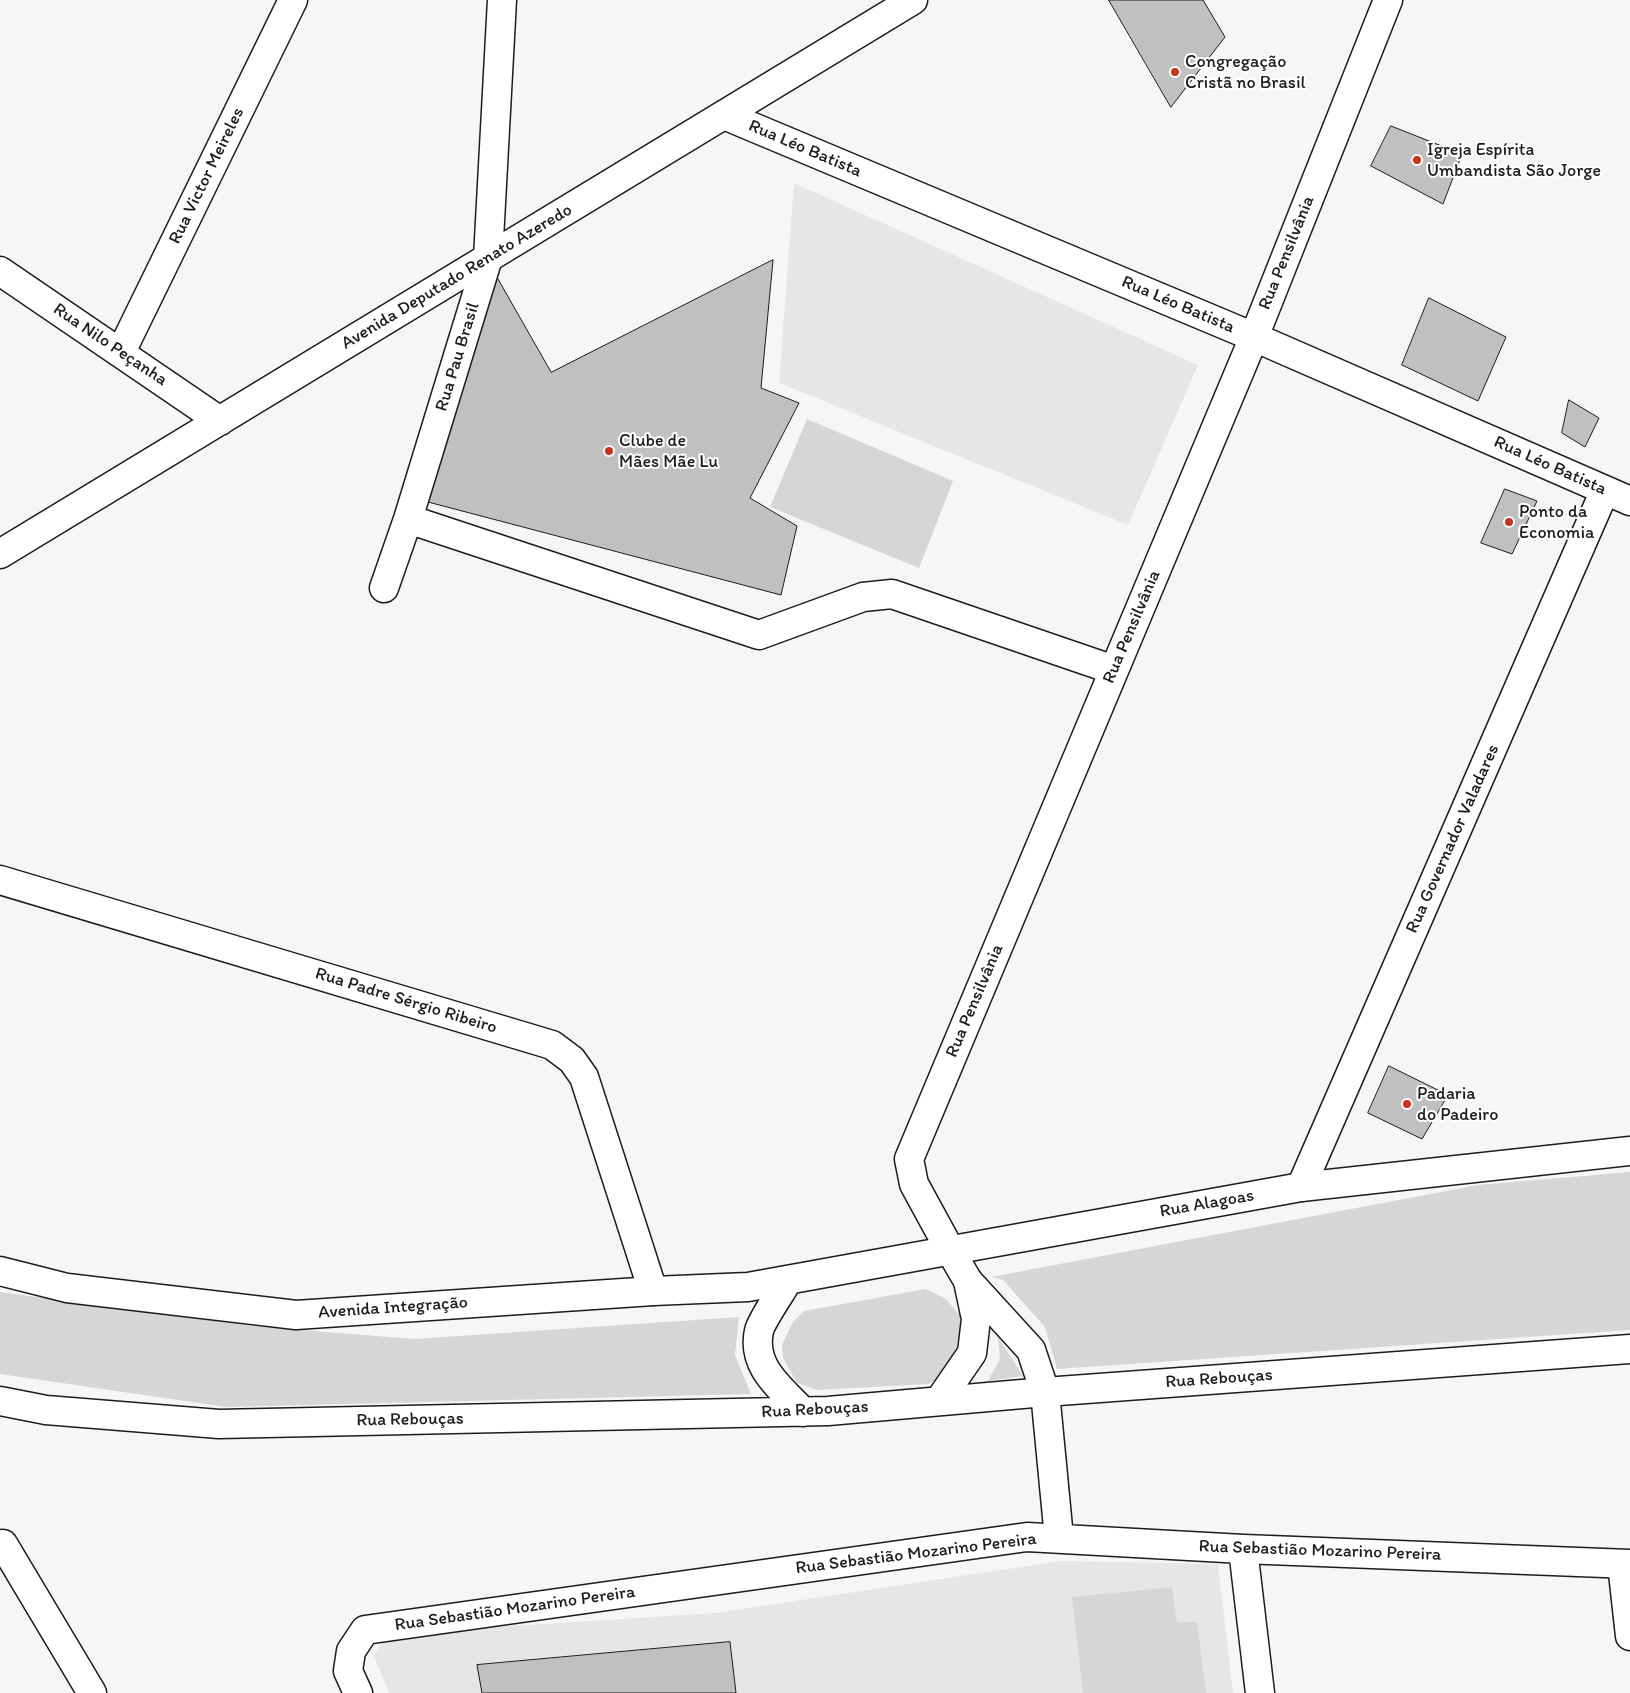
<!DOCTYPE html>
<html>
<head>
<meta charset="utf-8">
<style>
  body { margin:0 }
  canvas { display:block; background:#f6f6f6 }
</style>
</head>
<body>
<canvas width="1630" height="1693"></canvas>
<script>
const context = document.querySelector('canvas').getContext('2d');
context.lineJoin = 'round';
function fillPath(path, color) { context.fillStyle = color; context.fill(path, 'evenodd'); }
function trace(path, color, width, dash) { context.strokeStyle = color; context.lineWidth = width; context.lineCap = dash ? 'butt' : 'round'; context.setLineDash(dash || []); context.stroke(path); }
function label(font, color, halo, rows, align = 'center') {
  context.font = font + ' Itim,sans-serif'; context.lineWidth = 4; context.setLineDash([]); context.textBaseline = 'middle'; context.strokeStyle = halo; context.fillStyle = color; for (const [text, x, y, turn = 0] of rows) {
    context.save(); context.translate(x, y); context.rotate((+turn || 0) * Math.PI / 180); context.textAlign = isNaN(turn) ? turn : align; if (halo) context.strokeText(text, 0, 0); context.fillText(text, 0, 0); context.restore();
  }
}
const built = new Path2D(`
  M 794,183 L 1198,365 L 1128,525 L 779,383 Z
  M 1061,1561 L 1218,1564 L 1233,1693 L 389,1693 L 374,1656 L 387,1634 L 715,1613 Z`);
const green = new Path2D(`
  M 807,419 L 953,481 L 919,568 L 770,507 Z
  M 1630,1172 L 1630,1330 L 1057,1369 L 1045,1327 L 1003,1280 L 991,1277 L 1478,1185 Z
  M 926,1289 L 946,1299 L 963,1319 L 964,1349 L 947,1373 L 929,1384 L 817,1390 L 797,1383 L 783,1358 L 782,1345 L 793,1322 L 804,1311 Z
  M 0,1292 L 252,1326 L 414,1339 L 739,1317 L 735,1355 L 751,1394 L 226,1407 L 0,1374 Z
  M 998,1337 L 1023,1376 L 988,1381 L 1000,1359 Z
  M 1172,1587 L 1177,1622 L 1197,1622 L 1206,1693 L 1083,1693 L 1072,1597 Z`);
const building = new Path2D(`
  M 1109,0 L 1203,0 L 1225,37 L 1171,107 Z
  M 1391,126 L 1462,154 L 1443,204 L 1371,166 Z
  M 773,260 L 761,388 L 799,403 L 750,498 L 797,526 L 781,595 L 428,502 L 494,272 L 551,372 Z
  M 1429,298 L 1506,337 L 1478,401 L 1402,365 Z
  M 1569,400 L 1599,418 L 1585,447 L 1562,433 Z
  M 1505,489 L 1537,501 L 1512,554 L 1481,543 Z
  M 1389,1066 L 1448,1095 L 1422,1139 L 1368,1113 Z
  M 730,1642 L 736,1693 L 482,1693 L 477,1665 Z`);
const minor = new Path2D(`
  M 724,115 L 1254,337 L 1630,501
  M 0,271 L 220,421
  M 121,352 L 293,0
  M 408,519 L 759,635 L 863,597 L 892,594 L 1114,670
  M 0,554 L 913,0
  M 384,588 L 408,519 L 488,258 L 502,0
  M 0,880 L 552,1045 L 572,1060 L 584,1077 L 653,1291
  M 1301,1187 L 1605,490
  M 950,1250 L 914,1184 L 909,1159 L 1254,337 L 1388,0
  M 968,1281 L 1031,1350 L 1045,1392 L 1059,1538
  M 3,1544 L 92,1693
  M 1243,1549 L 1260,1693
  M 1622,1564 L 1630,1636
  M 358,1693 L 348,1671 L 351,1651 L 365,1630 L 1027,1537 L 1243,1549 L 1630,1564`);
const tertiary = new Path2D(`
  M 0,1271 L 67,1288 L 296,1315 L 653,1291 L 748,1287 L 1301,1187 L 1630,1151
  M 788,1280 C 782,1291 761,1321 759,1331 C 751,1367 781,1388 803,1412
  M 0,1401 L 46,1410 L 219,1424 L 828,1411 L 1045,1392 L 1630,1349
  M 939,1401 L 972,1353 L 976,1319 L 968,1281 L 950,1250`);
const markers = [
  [1175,72,5,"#c8321e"],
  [1417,160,5,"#c8321e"],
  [609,451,5,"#c8321e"],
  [1509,522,5,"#c8321e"],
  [1407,1104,5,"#c8321e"]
];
const poiNames = [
  ["Congregação",1185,62],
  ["Cristã no Brasil",1185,83],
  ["Igreja Espírita",1427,150],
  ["Umbandista São Jorge",1427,171],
  ["Clube de",619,441],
  ["Mães Mãe Lu",619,462],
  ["Ponto da",1519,512],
  ["Economia",1519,533],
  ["Padaria",1417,1094],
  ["do Padeiro",1417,1115]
];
const streetNames = [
  ["Rua Léo Batista",805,149,23],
  ["Rua Victor Meireles",207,176,-64],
  ["Rua Pensilvânia",1287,253,-68],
  ["Avenida Deputado Renato Azeredo",457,277,-31],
  ["Rua Léo Batista",1178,305,23],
  ["Rua Nilo Peçanha",110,345,34],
  ["Rua Pau Brasil",458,357,-73],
  ["Rua Léo Batista",1550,466,24],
  ["Rua Pensilvânia",1132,627,-67],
  ["Rua Governador Valadares",1453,839,-66],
  ["Rua Padre Sérgio Ribeiro",406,1001,17],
  ["Rua Pensilvânia",975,1001,-67],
  ["Rua Alagoas",1207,1204,-10],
  ["Avenida Integração",393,1308,-4],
  ["Rua Rebouças",1219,1379,-4],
  ["Rua Rebouças",815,1410,-3],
  ["Rua Rebouças",410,1420,-1],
  ["Rua Sebastião Mozarino Pereira",1320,1551,2],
  ["Rua Sebastião Mozarino Pereira",916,1554,-7],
  ["Rua Sebastião Mozarino Pereira",515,1609,-8]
];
fillPath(built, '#e6e6e6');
fillPath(green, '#d6d6d6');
fillPath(building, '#c0c0c0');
trace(building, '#1c1c1c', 1);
trace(minor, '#1c1c1c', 31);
trace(tertiary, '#1c1c1c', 31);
trace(minor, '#fff', 28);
trace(tertiary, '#fff', 28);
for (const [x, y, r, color] of markers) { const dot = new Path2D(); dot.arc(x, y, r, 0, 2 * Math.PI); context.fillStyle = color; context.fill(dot); trace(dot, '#fff', 2); }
label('18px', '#1c1c1c', '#fff', poiNames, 'left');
label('18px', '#1c1c1c', '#fff', streetNames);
</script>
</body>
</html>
